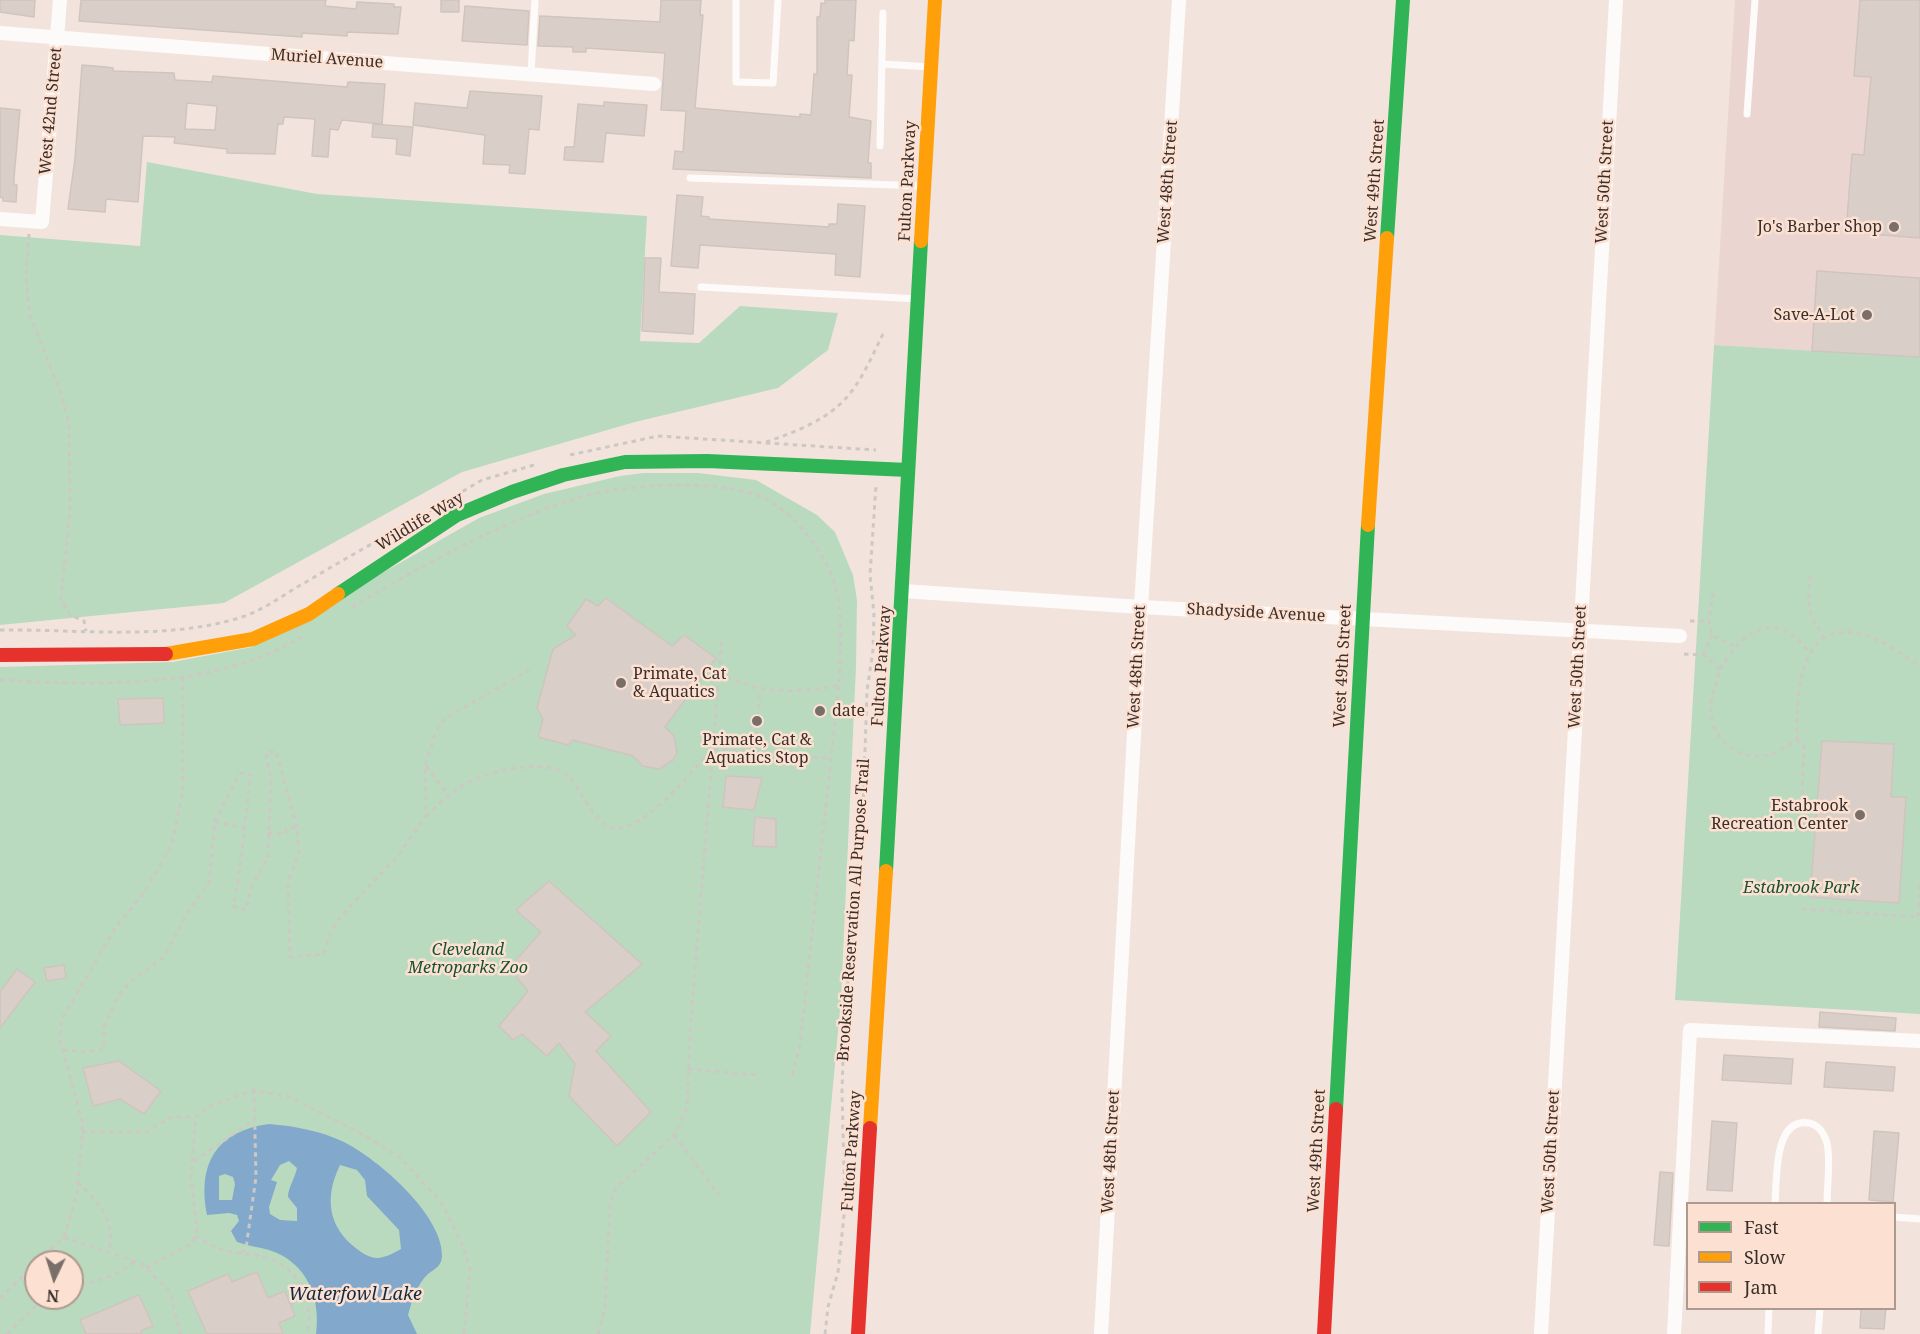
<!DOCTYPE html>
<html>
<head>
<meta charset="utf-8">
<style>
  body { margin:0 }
  #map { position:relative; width:1920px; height:1334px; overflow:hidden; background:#f2e4dc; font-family:"Noto Serif",serif }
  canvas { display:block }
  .legend { position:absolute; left:1686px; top:1202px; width:210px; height:108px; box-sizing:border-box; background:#fce0d2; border:2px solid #ae998e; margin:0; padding:8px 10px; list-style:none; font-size:18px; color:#392e29 }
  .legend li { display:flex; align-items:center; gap:12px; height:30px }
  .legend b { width:30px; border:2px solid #ae998e }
  .north { position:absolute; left:24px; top:1250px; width:60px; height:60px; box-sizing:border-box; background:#fce0d2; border:2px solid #ae998e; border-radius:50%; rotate:184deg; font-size:16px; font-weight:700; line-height:24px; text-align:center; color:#392e29 }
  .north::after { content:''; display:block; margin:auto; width:21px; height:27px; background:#7a6e68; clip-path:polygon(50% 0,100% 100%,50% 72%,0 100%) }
</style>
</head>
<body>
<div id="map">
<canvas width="1920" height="1334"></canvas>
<ul class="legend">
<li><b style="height:8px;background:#30b455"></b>Fast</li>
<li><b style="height:8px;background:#ff9f0a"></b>Slow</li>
<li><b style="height:8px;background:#e5322d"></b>Jam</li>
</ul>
<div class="north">N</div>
</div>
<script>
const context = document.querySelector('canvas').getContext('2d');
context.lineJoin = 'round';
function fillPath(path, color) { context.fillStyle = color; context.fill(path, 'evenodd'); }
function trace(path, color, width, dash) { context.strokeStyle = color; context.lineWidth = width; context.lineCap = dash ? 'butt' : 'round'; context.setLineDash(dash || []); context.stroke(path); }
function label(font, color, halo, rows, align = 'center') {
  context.font = font + ' "Noto Serif",serif'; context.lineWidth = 5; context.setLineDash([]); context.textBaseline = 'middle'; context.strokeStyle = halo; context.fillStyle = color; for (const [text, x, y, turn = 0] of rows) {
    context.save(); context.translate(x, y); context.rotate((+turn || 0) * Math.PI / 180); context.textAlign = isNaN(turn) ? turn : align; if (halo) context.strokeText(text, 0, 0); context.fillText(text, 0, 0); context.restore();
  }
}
const commercial = new Path2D(`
  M 1735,0 L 1920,0 L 1920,357 L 1714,345 Z`);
const green = new Path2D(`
  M 147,162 L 317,194 L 647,216 L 640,341 L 699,343 L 740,306 L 838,313 L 828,350 L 778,388 L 635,422 L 462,472 L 224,603 L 0,625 L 0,235 L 140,246 Z
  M 1714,345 L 1920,357 L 1920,1014 L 1675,1000 Z
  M 643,473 L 698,473 L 756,480 L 817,515 L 835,532 L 853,575 L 857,600 L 856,667 L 841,999 L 810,1334 L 0,1334 L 0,667 L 173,662 L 252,647 L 479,518 L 544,494 L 620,476 ZM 36,1262 L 72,1262 L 72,1298 L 36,1298 Z`);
const water = new Path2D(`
  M 269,1124 C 295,1126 321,1131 344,1142 C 378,1159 444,1216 442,1257 C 441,1267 434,1269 428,1274 C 417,1284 412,1301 408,1315 L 417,1334 L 316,1334 C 321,1298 307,1262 269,1250 C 259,1247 248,1246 237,1242 L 231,1231 L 239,1221 L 237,1215 L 229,1213 L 207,1215 C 197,1164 216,1131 269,1124 ZM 289,1161 L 297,1168 C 295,1178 288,1188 288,1197 L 297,1208 L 297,1221 L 280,1220 L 270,1214 L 269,1207 L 277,1182 L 271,1180 L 280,1165 ZM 340,1165 L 357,1170 L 365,1180 L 367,1196 L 399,1230 L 401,1249 C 395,1252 389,1256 383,1257 C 373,1260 365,1255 357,1249 C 328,1227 324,1198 340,1165 ZM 225,1174 L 233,1177 L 235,1184 L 232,1200 L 219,1200 L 219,1176 Z`);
const building = new Path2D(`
  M 0,0 L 35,0 L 34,17 L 0,12 Z
  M 81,0 L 326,0 L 325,6 L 356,9 L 357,2 L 394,4 L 394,7 L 401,7 L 398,34 L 347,32 L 347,36 L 302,33 L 302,37 L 79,21 Z
  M 441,0 L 459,0 L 459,12 L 441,12 Z
  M 661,0 L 701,0 L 700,15 L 703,15 L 695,108 L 800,117 L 800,114 L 811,115 L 814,74 L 817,74 L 817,17 L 820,17 L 821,3 L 825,4 L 825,0 L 856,0 L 854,41 L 849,40 L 847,75 L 852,75 L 849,117 L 871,121 L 868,163 L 871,163 L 871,178 L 673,169 L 675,151 L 683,152 L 686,111 L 661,110 L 665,53 L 586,48 L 586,52 L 573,52 L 573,47 L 538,46 L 540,16 L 660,22 Z
  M 1860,0 L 1920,0 L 1920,238 L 1846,232 L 1852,154 L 1864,155 L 1871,77 L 1854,76 Z
  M 465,6 L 529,11 L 527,45 L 462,41 Z
  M 82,65 L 106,67 L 113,68 L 113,71 L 174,73 L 175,80 L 212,82 L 213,76 L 347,87 L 348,82 L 385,84 L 382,124 L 342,120 L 338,130 L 330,129 L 328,157 L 312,156 L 315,119 L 284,117 L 283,124 L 278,124 L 275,154 L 227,153 L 227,149 L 174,143 L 175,137 L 143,136 L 138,202 L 106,199 L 105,212 L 68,209 L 75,159 ZM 187,103 L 217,106 L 215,130 L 185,129 Z
  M 470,91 L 542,96 L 539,130 L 529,129 L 525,174 L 509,173 L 510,165 L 483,164 L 485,135 L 413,125 L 415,103 L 467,108 Z
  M 604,102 L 647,105 L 644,136 L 606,133 L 603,162 L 564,160 L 565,147 L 574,147 L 578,104 L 604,106 Z
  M 0,108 L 20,110 L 14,178 L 14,185 L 17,185 L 16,202 L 3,201 L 3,198 L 0,197 Z
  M 373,124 L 413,127 L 410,156 L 396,154 L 397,139 L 372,137 Z
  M 677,195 L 703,197 L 701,216 L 709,217 L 709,219 L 829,227 L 829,224 L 837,224 L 838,204 L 865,206 L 860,277 L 835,275 L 836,254 L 700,245 L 698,268 L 671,266 Z
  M 645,258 L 661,258 L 659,292 L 695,294 L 693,334 L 642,331 Z
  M 1817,271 L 1920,278 L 1920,357 L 1812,351 Z
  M 606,598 L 672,646 L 684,635 L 716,658 L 665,727 L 674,736 L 677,753 L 673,760 L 659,769 L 643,766 L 633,756 L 573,740 L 568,745 L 538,737 L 543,719 L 537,708 L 553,649 L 576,635 L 567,626 L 586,599 L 598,606 Z
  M 163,698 L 164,723 L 120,725 L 118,699 Z
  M 1822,741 L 1894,744 L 1891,797 L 1906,797 L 1899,903 L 1810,897 Z
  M 726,776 L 762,778 L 754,810 L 723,807 Z
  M 755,817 L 776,819 L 776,847 L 753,846 Z
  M 549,881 L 642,964 L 585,1012 L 611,1036 L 596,1051 L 651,1112 L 617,1146 L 569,1096 L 575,1064 L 559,1043 L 547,1056 L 522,1034 L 513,1040 L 499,1026 L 528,991 L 509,968 L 541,932 L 516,910 Z
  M 64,965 L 66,978 L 47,981 L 44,968 Z
  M 17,969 L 35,982 L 0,1028 L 0,992 Z
  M 1820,1012 L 1896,1018 L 1895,1031 L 1819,1027 Z
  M 1724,1055 L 1793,1059 L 1791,1084 L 1722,1080 Z
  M 119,1061 L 161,1091 L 144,1114 L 120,1099 L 93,1106 L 83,1068 Z
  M 1826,1062 L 1895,1067 L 1893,1091 L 1824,1087 Z
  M 1712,1121 L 1737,1123 L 1732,1191 L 1707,1190 Z
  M 1874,1131 L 1899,1133 L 1893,1202 L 1869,1200 Z
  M 1660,1172 L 1673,1173 L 1669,1246 L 1654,1245 Z
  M 257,1272 L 268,1298 L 285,1291 L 295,1316 L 279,1323 L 283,1334 L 207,1334 L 188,1291 L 228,1274 L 232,1282 Z
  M 139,1295 L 153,1326 L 142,1330 L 141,1334 L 86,1334 L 80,1320 Z
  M 1861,1308 L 1886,1308 L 1884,1329 L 1860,1328 Z`);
const path = new Path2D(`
  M 29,234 L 26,277 L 30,316 L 60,390 L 69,424 L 70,511 L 61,599 L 70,615 L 84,621 L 86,631
  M 766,442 C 790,434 819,423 838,406 C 859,388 871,358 883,334
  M 570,455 L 658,436 L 876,450
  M 455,496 L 482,480 L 534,465
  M 1810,575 C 1807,603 1808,614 1824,638
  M 1713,593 L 1709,621 L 1712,635 L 1734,646
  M 352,607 C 420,567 492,527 567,501 C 614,484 719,477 764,498 C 795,513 825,553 835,585 C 844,616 840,653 839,685 L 800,1045 L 792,1076
  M 1690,621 L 1709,621
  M 0,630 C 78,629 167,641 242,617 C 266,609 284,594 306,582 C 348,557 391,533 433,509
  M 1684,654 L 1703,655 L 1720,669 C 1717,680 1712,693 1711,705 C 1708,737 1737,762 1768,755 C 1778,753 1787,745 1797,741 L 1804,744 L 1802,795
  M 1703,655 L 1712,635
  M 1720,669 C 1744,629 1777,607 1810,654
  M 719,673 C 758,694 796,694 839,685
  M 0,680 C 100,686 214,689 302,637
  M 1797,741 C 1796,698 1797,616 1864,635 C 1884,641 1903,655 1920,666
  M 755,753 L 760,690
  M 426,766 L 449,796
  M 426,816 C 439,805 451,792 465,784 C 488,771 545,757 567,775 C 583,788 596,836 624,827 C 655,819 691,771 713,749 L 829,758
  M 215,821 L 243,828
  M 268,833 L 286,833 L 286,829 L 297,827
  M 1802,909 L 1918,917 L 1920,884
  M 63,1050 L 84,1052 L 104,1049 L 104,1026 L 119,995 L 130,982 L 163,958 L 188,912 L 209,882 L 215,821 L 240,773 L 251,775 C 244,819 243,863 233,906 L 246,910 L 251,888 L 268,857 L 271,781 L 266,753 L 276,751 L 297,827 L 299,852 L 288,882 L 290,957 L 324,954 L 330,933 L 341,916 L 397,857 L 426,816 L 425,765 L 435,735 L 444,719 L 529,670
  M 688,1069 L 755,1075
  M 82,1132 L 146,1132 L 171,1117 L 196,1117 L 207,1107 L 254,1090 L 290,1097 L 362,1134 L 401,1158 L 443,1205 L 463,1246 L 470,1270 L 464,1334
  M 674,1135 L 719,1195
  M 194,1161 L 254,1120
  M 78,1182 C 100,1206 115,1216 109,1252
  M 195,1236 C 204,1241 214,1247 224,1250 C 239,1254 256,1254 270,1259 C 300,1269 315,1305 307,1334
  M 64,1237 L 142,1264 L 170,1292 L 180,1334
  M 241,1253 L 246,1248 L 256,1177 L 254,1090
  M 38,1262 L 64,1237 L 77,1194 L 83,1124 L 60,1040 L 62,1019 L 117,925 L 141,897 L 171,847 L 183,792 L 183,677
  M 146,1268 L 192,1243 L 197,1230 L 191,1176 L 196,1117
  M 72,1286 C 96,1282 116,1277 135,1261
  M 0,1298 L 36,1264
  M 290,1304 L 307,1298
  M 7,1334 L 33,1308 L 50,1298
  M 598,1334 L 605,1307 L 610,1203 L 616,1188 L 676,1133 L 687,1107 L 690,1032 L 722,636
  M 825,1334 L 828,1307 L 838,1272 L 845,1206 L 842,1091 L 844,1025 L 863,810 L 867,691 L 873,650 L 874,614 L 870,575 L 876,485`);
const lane = new Path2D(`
  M 736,0 L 736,82 L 773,83 L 778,0
  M 882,64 L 931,67
  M 531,74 L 535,0
  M 1747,114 L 1755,0
  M 880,146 L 883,13
  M 690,178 L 924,186
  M 701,287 L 918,299
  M 1775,1204 C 1777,1181 1773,1117 1809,1123 C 1818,1125 1824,1133 1827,1143 C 1831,1161 1827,1185 1827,1204
  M 1894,1217 L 1920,1219
  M 1768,1334 L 1769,1308
  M 1818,1334 L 1820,1308`);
const street = new Path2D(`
  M 0,33 L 654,84
  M 0,219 L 42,222 L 60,0
  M 903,591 L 1141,607 L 1680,636
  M 1101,1334 L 1141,607 L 1179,0
  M 1541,1334 L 1616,0
  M 1674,1334 L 1690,1030 L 1920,1041`);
const fast = new Path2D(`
  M 1387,238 L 1403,0
  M 338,594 L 457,515 L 512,492 L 563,475 L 625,462 L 707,461 L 908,470
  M 886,871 L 921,241
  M 1336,1109 L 1368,525`);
const slow = new Path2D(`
  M 921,241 L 935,0
  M 1368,525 L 1387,238
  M 166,654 L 253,639 L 309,614 L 338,594
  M 870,1128 L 886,871`);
const jam = new Path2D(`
  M 0,655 L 166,654
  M 858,1334 L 870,1128
  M 1324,1334 L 1336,1109`);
const markers = [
  [1894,227,6,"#7a6e68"],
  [1867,315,6,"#7a6e68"],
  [621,683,6,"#7a6e68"],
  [820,711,6,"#7a6e68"],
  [757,721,6,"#7a6e68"],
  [1860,815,6,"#7a6e68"]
];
const streetNames = [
  ["Muriel Avenue",327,59,4],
  ["West 42nd Street",51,111,-85],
  ["Fulton Parkway",908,181,-87],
  ["West 49th Street",1375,181,-86],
  ["West 48th Street",1168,182,-86],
  ["West 50th Street",1605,182,-87],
  ["Wildlife Way",420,522,-31],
  ["Shadyside Avenue",1256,613,3],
  ["Fulton Parkway",882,666,-86],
  ["West 49th Street",1343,666,-87],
  ["West 48th Street",1137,667,-87],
  ["West 50th Street",1578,667,-87],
  ["Brookside Reservation All Purpose Trail",854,910,-86],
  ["Fulton Parkway",852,1151,-86],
  ["West 49th Street",1317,1151,-87],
  ["West 48th Street",1111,1152,-87],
  ["West 50th Street",1551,1152,-87]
];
const poiNames = [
  ["Jo's Barber Shop",1882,227],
  ["Save-A-Lot",1855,315],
  ["Primate, Cat",633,674,"left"],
  ["& Aquatics",633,692,"left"],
  ["date",832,711,"left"],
  ["Primate, Cat &",757,740,"center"],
  ["Aquatics Stop",757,758,"center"],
  ["Estabrook",1848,806],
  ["Recreation Center",1848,824]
];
const parkNames = [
  ["Estabrook Park",1801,888],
  ["Cleveland",468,950],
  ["Metroparks Zoo",468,968]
];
const waterNames = [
  ["Waterfowl Lake",355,1295]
];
fillPath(commercial, '#ead5d1');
fillPath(green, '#b9dabf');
fillPath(water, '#82a9cc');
fillPath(building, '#dacec9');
trace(building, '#d0c4bf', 1.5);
trace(path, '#cdc8c4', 3, [4.5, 4.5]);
trace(lane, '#fdfbfa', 7);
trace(street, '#fdfbfa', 14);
trace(fast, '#30b455', 14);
trace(slow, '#ff9f0a', 14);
trace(jam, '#e5322d', 14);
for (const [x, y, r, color] of markers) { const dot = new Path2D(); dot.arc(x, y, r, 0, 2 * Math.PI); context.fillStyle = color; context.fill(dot); trace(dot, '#fce0d2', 2); }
label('16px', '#392e29', '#fce0d2', streetNames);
label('16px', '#392e29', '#fce0d2', poiNames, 'right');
label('italic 16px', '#145032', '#fce0d2', parkNames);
label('italic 18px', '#102b41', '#fce0d2', waterNames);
</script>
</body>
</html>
